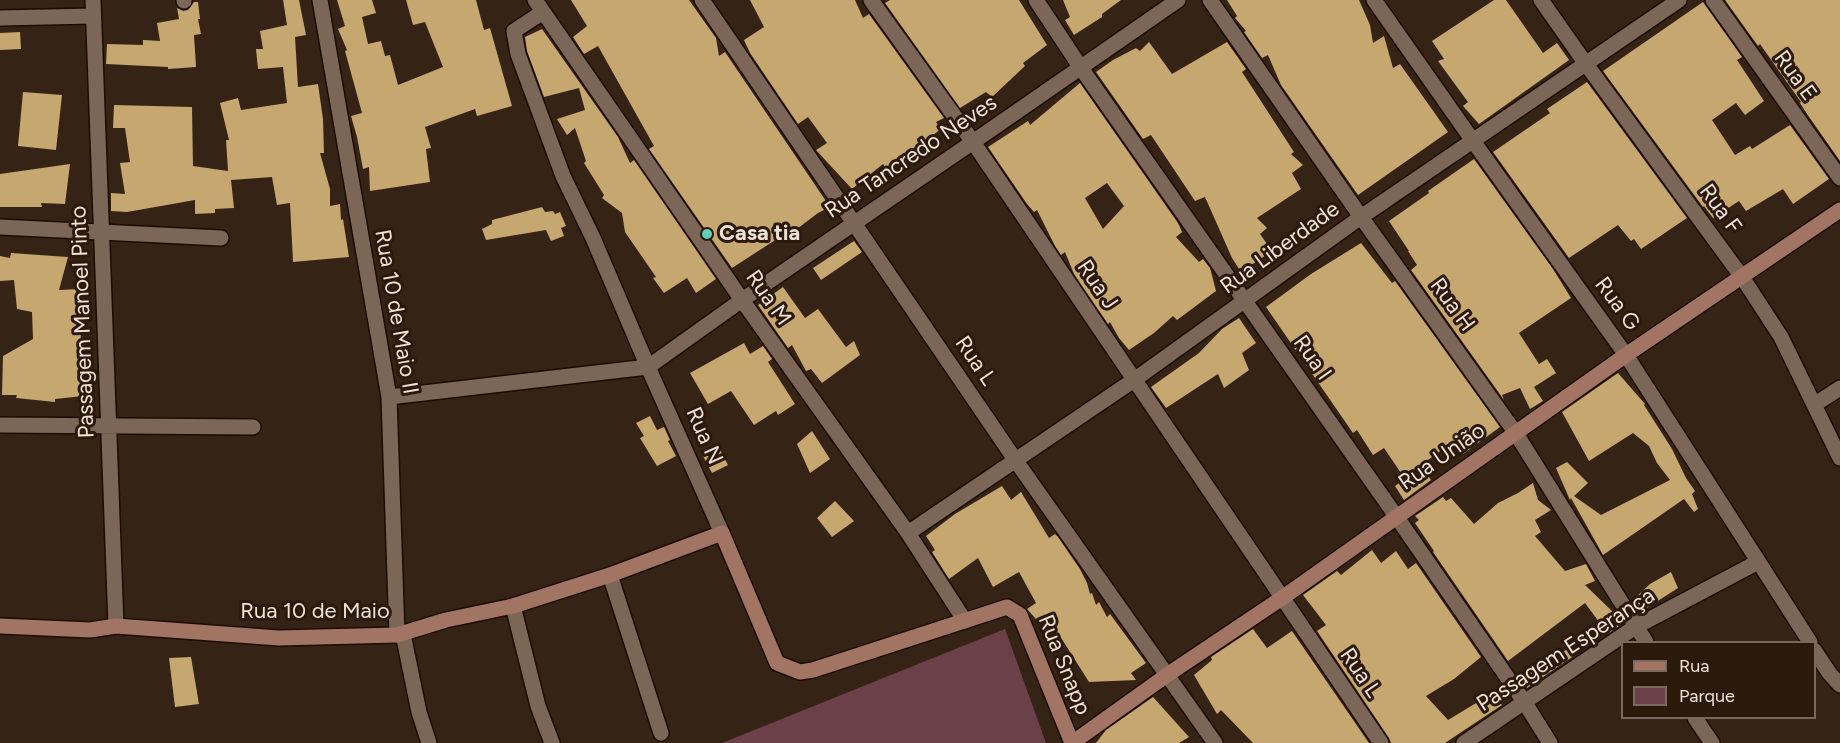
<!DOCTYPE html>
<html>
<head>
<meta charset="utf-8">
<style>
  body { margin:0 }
  #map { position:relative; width:1840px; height:743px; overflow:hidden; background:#352316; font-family:Figtree,sans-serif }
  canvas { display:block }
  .legend { position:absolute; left:1621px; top:641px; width:195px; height:78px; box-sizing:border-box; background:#2b190c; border:2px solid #79695e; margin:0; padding:8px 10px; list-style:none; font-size:18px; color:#eee1d8 }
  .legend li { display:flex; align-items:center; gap:12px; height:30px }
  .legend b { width:30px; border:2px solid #79695e }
</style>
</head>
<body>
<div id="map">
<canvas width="1840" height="743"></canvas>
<ul class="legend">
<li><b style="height:8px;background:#a17464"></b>Rua</li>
<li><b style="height:16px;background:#6b4049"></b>Parque</li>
</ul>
</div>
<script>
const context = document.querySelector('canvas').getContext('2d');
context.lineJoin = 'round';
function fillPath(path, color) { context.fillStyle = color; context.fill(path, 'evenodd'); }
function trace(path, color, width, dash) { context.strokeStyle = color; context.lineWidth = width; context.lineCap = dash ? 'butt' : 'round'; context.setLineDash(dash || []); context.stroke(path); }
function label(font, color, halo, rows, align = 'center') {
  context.font = font + ' Figtree,sans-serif'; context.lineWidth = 6; context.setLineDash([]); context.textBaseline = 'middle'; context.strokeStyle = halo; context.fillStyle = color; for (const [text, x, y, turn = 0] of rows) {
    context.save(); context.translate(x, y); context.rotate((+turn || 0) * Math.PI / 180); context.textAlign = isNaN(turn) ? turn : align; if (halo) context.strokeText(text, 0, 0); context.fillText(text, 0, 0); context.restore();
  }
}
const green = new Path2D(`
  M 1005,629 L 1046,743 L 722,743 Z`);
const building = new Path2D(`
  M 283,0 L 299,0 L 306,35 L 295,37 L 298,87 L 318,84 L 323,119 L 324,153 L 320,153 L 330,189 L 330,206 L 340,204 L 341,220 L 343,219 L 349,257 L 293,262 L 290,203 L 277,205 L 272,177 L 231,180 L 234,208 L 215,209 L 215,213 L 195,214 L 195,200 L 127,212 L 111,211 L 111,193 L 125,194 L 120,163 L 130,162 L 125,128 L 113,128 L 114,105 L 192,107 L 193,166 L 228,171 L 226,140 L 229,140 L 220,103 L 238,98 L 241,110 L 287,103 L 283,67 L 258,69 L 256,49 L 263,49 L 260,31 L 287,25 Z
  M 337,0 L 372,0 L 376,13 L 362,17 L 368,44 L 381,41 L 385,56 L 390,55 L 398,85 L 443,67 L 425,22 L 413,25 L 406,0 L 476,0 L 484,30 L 490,28 L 512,106 L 477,116 L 475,109 L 425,127 L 431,148 L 426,149 L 430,182 L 370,191 L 369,167 L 363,169 L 357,137 L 351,116 L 362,113 L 345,51 L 347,50 L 338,29 L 345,26 Z
  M 571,0 L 689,0 L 716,38 L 719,56 L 725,52 L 830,207 L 818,213 L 785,238 L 783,235 L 732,268 L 649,149 L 654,146 L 598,46 L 584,54 L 573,37 L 587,26 Z
  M 750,0 L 855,0 L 863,18 L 869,14 L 944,118 L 936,122 L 941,129 L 887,170 L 883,164 L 852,189 L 816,150 L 827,143 L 808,117 L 798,124 L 750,53 L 744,40 L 764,27 Z
  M 890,0 L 1019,0 L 1047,45 L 1023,63 L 1025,66 L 992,97 L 986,92 L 960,108 L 885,3 Z
  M 1063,0 L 1121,0 L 1102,14 L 1102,17 L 1074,35 L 1065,20 L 1070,17 Z
  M 1227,0 L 1359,0 L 1370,25 L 1373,43 L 1384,36 L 1393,68 L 1400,64 L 1448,132 L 1358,195 L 1281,85 L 1268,55 L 1262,58 L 1244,32 L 1246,31 L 1235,18 L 1237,16 Z
  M 1494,0 L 1506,0 L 1543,53 L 1557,43 L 1569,60 L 1479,124 L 1463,106 L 1468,102 L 1438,61 L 1444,59 L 1432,41 Z
  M 1725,0 L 1840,0 L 1840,161 L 1807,114 L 1800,103 L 1801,102 L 1779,71 L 1760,44 L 1758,46 Z
  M 194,2 L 198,2 L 200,19 L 198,19 L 201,34 L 194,35 L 196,67 L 168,69 L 168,67 L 106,64 L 107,44 L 143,45 L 143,40 L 160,41 L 157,23 L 179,19 L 177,8 L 183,11 L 188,10 Z
  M 1703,2 L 1742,57 L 1737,60 L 1764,101 L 1745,115 L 1736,103 L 1712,120 L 1735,155 L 1750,146 L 1752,149 L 1790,125 L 1829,179 L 1793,204 L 1783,189 L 1746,211 L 1739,201 L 1713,218 L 1704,206 L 1703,207 L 1603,71 Z
  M 542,29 L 618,137 L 630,163 L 634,160 L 716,279 L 696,293 L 687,278 L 664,293 L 653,278 L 656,277 L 625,232 L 622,213 L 602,198 L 604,195 L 584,163 L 586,161 L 575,128 L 567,135 L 557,119 L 585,110 L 579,88 L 544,97 L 527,51 L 525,37 Z
  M 20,32 L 21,49 L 0,50 L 0,33 Z
  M 1149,42 L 1172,74 L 1227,42 L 1246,69 L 1242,72 L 1294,152 L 1291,154 L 1303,165 L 1292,173 L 1301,189 L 1257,218 L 1267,228 L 1260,234 L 1272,251 L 1241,272 L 1232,258 L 1205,197 L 1195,201 L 1151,135 L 1143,139 L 1096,72 L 1113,60 L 1136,48 L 1140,51 Z
  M 1587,82 L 1687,218 L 1641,249 L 1634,239 L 1631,241 L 1618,225 L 1569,258 L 1493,152 L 1550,113 L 1547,109 Z
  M 1080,83 L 1178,223 L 1182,232 L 1176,237 L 1199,262 L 1203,259 L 1210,268 L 1216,291 L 1177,320 L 1173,316 L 1154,333 L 1129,350 L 1119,338 L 1110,322 L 1108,324 L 1074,274 L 1065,252 L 1061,255 L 1055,246 L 1037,210 L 1034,212 L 1027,204 L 988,147 L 1028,121 L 1030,125 ZM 1107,183 L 1124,206 L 1103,229 L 1085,198 Z
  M 23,92 L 62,95 L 56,150 L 18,146 Z
  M 1474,159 L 1553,269 L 1571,298 L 1519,333 L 1539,364 L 1547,359 L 1556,373 L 1534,387 L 1543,401 L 1530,409 L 1520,388 L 1502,395 L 1504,400 L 1411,270 L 1417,265 L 1408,251 L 1409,251 L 1389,221 L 1429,193 L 1428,191 Z
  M 70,164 L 65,204 L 41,203 L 42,207 L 0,207 L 0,174 Z
  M 542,207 L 545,212 L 553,211 L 555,214 L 560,212 L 566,226 L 561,228 L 564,236 L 551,241 L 546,230 L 486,240 L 482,229 L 492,224 L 492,220 Z
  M 854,241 L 862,252 L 821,280 L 813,268 Z
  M 1361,243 L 1392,283 L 1395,281 L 1500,427 L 1463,454 L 1454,441 L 1421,465 L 1431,480 L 1404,500 L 1395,486 L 1405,479 L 1384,448 L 1373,455 L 1357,430 L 1353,433 L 1266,307 L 1311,274 Z
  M 11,253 L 68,257 L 59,290 L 80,289 L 81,352 L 83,351 L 83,396 L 55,399 L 55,402 L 16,398 L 17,395 L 2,395 L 3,356 L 33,339 L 32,312 L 17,309 L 14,280 L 0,281 L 0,256 L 10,258 Z
  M 783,287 L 805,318 L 818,309 L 846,347 L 854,341 L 860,355 L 822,383 L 811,369 L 806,371 L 792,345 L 788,348 L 758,305 Z
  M 1239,318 L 1256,343 L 1242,353 L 1249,370 L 1224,388 L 1218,374 L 1166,408 L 1151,387 L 1199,353 L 1222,329 Z
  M 744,343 L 750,354 L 763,346 L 772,359 L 768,362 L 795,404 L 778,415 L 776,411 L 754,425 L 731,391 L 708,404 L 690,373 Z
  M 1618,373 L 1645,404 L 1644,405 L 1672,449 L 1686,478 L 1695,491 L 1692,494 L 1698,509 L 1694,512 L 1684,499 L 1603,555 L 1571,498 L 1570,500 L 1556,468 L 1567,462 L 1588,483 L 1574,496 L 1601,515 L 1670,480 L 1657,463 L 1649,446 L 1633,433 L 1589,461 L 1562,412 Z
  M 650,416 L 657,430 L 664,427 L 670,440 L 668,441 L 676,456 L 657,466 L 640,438 L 644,436 L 636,423 Z
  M 812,431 L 830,459 L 810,473 L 797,444 Z
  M 719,448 L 728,465 L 712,473 L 703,456 Z
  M 1533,483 L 1538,500 L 1551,510 L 1535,520 L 1541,532 L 1535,536 L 1565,571 L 1586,564 L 1595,581 L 1585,585 L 1613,612 L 1614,612 L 1617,614 L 1623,623 L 1608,634 L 1585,603 L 1508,661 L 1433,552 L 1434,551 L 1415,523 L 1419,520 L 1415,516 L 1443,497 L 1446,501 L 1451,498 L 1474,524 L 1498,503 L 1518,493 Z
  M 1002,486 L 1011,500 L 1021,492 L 1049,538 L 1055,534 L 1058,537 L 1080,569 L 1087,583 L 1090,594 L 1092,593 L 1096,605 L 1099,602 L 1107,617 L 1110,614 L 1146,663 L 1131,673 L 1136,680 L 1089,682 L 1058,633 L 1052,637 L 1027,609 L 1036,603 L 1019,572 L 993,587 L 978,558 L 949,579 L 932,552 L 935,550 L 926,536 L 955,514 Z
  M 835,501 L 854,521 L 832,537 L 817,518 Z
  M 1372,550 L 1381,563 L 1396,551 L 1408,569 L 1416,563 L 1481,657 L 1454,679 L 1426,696 L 1448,720 L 1491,694 L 1502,705 L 1445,743 L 1391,743 L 1389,738 L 1317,631 L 1326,625 L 1303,595 L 1337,571 L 1341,575 Z
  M 1671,572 L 1678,588 L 1639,613 L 1632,601 L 1650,584 Z
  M 1253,629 L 1267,648 L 1292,631 L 1369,743 L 1253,743 L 1221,710 L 1217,714 L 1194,675 L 1212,660 L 1211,657 Z
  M 1573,646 L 1578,653 L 1527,688 L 1521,676 Z
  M 191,657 L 199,704 L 175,707 L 169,658 Z
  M 1153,697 L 1189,737 L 1179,743 L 1096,743 L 1106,730 Z`);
const minor = new Path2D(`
  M 93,0 L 116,626
  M 320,0 L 389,397 L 397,635
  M 535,0 L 742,300 L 908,533 L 965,621
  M 702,0 L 1016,461 L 1215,743
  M 871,0 L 973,142 L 1381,743
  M 1036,0 L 1081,68 L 1396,516 L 1525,703 L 1550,743
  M 1210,0 L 1361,217 L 1515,432 L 1646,642
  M 1374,0 L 1473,141 L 1626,355 L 1810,642
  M 1541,0 L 1586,64 L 1742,277 L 1781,337 L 1840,458
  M 1713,0 L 1840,178
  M 184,1 L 184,0
  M 543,12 L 514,31 L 518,54 L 563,176 L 593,238 L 648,367 L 722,533
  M 0,18 L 93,16
  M 0,227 L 221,238
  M 389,397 L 648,367 L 742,300 L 973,142 L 1178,0
  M 1814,405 L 1840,388
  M 0,425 L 253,427
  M 908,533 L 1134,380 L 1361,217 L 1679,0
  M 610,575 L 661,733
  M 513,606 L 538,706 L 552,743
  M 403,634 L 419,712 L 429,743
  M 1814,650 L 1830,674 L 1840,685
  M 1695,718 L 1712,743
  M 1464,743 L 1635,627 L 1758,562`);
const secondary = new Path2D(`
  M 0,626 L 90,630 L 116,626 L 279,638 L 397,635 L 446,620 L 513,606 L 610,575 L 722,533 L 777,663 L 800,672 L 813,670 L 1007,607 L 1020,615 L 1072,743
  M 1072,743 L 1167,675 L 1282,598 L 1626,355 L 1840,210`);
const markers = [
  [707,234,6,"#5cceba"]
];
const streetNames = [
  ["Rua E",1795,76,54],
  ["Rua Tancredo Neves",911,157,-34],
  ["Rua F",1720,209,54],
  ["Rua Liberdade",1280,248,-36],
  ["Rua J",1097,285,56],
  ["Rua M",768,298,55],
  ["Rua G",1617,304,54],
  ["Rua H",1452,305,54],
  ["Rua 10 de Maio II",396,312,80],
  ["Passagem Manoel Pinto",83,322,-92],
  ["Rua I",1312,358,55],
  ["Rua L",975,361,56],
  ["Rua N",704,436,66],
  ["Rua União",1442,457,-35],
  ["Rua 10 de Maio",315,612],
  ["Passagem Esperança",1566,650,-33],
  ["Rua Snapp",1064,665,68],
  ["Rua L",1360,673,56]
];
const poiNames = [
  ["Casa tia",719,234]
];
fillPath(green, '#6b4049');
fillPath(building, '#c6a76f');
trace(minor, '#1c0c02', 18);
trace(secondary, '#1c0c02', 18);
trace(minor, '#7c6657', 15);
trace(secondary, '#a17464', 15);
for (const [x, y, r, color] of markers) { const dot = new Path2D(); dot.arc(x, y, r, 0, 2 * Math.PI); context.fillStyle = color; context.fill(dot); trace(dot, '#2b190c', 2); }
label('22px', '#eee1d8', '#2b190c', streetNames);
label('bold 22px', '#eee1d8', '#2b190c', poiNames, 'left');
</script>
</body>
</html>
